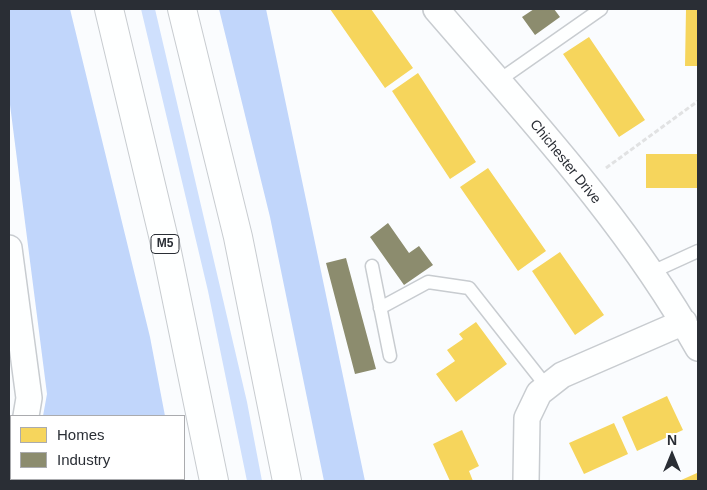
<!DOCTYPE html>
<html>
<head>
<meta charset="utf-8">
<style>
  body { margin:0 }
  #map { position:relative; width:707px; height:490px; overflow:hidden; background:#fafcfe; font-family:Arial,sans-serif }
  canvas { display:block }
  .frame { position:absolute; inset:0; border:10px solid #2a2e35; pointer-events:none }
  .legend { position:absolute; left:10px; top:415px; width:175px; height:65px; box-sizing:border-box; background:#fff; border:1px solid #aaabae; margin:0; padding:6px 9px; list-style:none; font-size:15px; color:#2a2e35 }
  .legend li { display:flex; align-items:center; gap:10px; height:25px }
  .legend b { width:25px; border:1px solid #aaabae }
  .north { position:absolute; left:647px; top:430px; width:50px; height:50px; -webkit-text-stroke:4px #fff; paint-order:stroke; rotate:0deg; font-size:14px; font-weight:700; line-height:20px; text-align:center; color:#2a2e35 }
  .north::after { content:''; display:block; margin:auto; width:18px; height:22px; background:#2a2e35; clip-path:polygon(50% 0,100% 100%,50% 72%,0 100%) }
</style>
</head>
<body>
<div id="map">
<canvas width="707" height="490"></canvas>
<div class="frame"></div>
<ul class="legend">
<li><b style="height:14px;background:#f6d55c"></b>Homes</li>
<li><b style="height:14px;background:#8c8c6e"></b>Industry</li>
</ul>
<div class="north">N</div>
</div>
<script>
const context = document.querySelector('canvas').getContext('2d');
context.lineJoin = 'round';
function fillPath(path, color) { context.fillStyle = color; context.fill(path, 'evenodd'); }
function trace(path, color, width, dash) { context.strokeStyle = color; context.lineWidth = width; context.lineCap = dash ? 'butt' : 'round'; context.setLineDash(dash || []); context.stroke(path); }
function label(font, color, halo, rows, align = 'center') {
  context.font = font + ' Arial,sans-serif'; context.lineWidth = 5; context.setLineDash([]); context.textBaseline = 'middle'; context.strokeStyle = halo; context.fillStyle = color; for (const [text, x, y, turn = 0] of rows) {
    context.save(); context.translate(x, y); context.rotate((+turn || 0) * Math.PI / 180); context.textAlign = isNaN(turn) ? turn : align; if (halo) context.strokeText(text, 0, 0); context.fillText(text, 0, 0); context.restore();
  }
}
const green = new Path2D(`
  M 141,9 L 155,9 L 247,402 L 262,481 L 247,481 L 208,291 Z`);
const forest = new Path2D(`
  M 9,9 L 70,9 L 150,337 L 165,416 L 43,416 L 47,394 L 9,97 Z
  M 219,9 L 266,9 L 365,481 L 324,481 L 270,217 Z
  M 32,479 L 177,479 L 178,481 L 31,481 Z`);
const homes = new Path2D(`
  M 330,9 L 371,9 L 413,68 L 385,88 Z
  M 686,9 L 698,9 L 698,66 L 685,66 Z
  M 589,37 L 645,120 L 619,137 L 563,54 Z
  M 418,73 L 476,162 L 450,179 L 392,91 Z
  M 646,154 L 698,154 L 698,188 L 646,188 Z
  M 488,168 L 546,251 L 518,271 L 460,187 Z
  M 560,252 L 604,315 L 575,335 L 532,271 Z
  M 476,322 L 507,364 L 456,402 L 436,374 L 455,361 L 447,350 L 463,339 L 459,334 Z
  M 667,396 L 683,430 L 637,451 L 622,417 Z
  M 614,423 L 628,454 L 584,474 L 569,443 Z
  M 462,430 L 479,466 L 469,471 L 473,481 L 450,481 L 433,444 Z
  M 697,473 L 698,481 L 679,481 Z`);
const industry = new Path2D(`
  M 534,9 L 554,9 L 560,17 L 535,35 L 522,17 Z
  M 388,223 L 409,253 L 419,246 L 433,265 L 404,285 L 370,237 Z
  M 346,258 L 376,369 L 355,374 L 326,263 Z`);
const path = new Path2D(`
  M 606,168 L 698,101`);
const service = new Path2D(`
  M 498,81 L 601,9
  M 372,266 L 390,356
  M 652,272 L 698,251
  M 380,308 L 428,282 L 469,288 L 547,387`);
const minor = new Path2D(`
  M 436,9 C 529,117 628,223 698,348
  M 9,248 L 29,398 L 26,416
  M 9,481 L 11,474
  M 526,481 L 527,418 L 539,393 L 562,375 L 684,322`);
const motorway = new Path2D(`
  M 109,9 L 167,252 L 214,481
  M 182,9 L 238,237 L 287,481`);
const shields = [
  [165,244,28]
];
const shieldNames = [
  ["M5",165,244]
];
const streetNames = [
  ["Chichester Drive",565,162,51]
];
fillPath(green, '#cfe0fd');
fillPath(forest, '#c1d6fb');
fillPath(homes, '#f6d55c');
fillPath(industry, '#8c8c6e');
trace(service, '#c8ccd0', 15);
trace(minor, '#c8ccd0', 28);
trace(motorway, '#c8ccd0', 30);
trace(path, '#e1e2e3', 3, [5, 2.5]);
trace(service, '#feffff', 12);
trace(minor, '#feffff', 25);
trace(motorway, '#feffff', 28);
for (const [x, y, w] of shields) { const box = new Path2D(); box.roundRect(x - w / 2, y - 9.5, w, 19, 4); context.fillStyle = '#fff'; context.fill(box); trace(box, '#2a2e35', 1); }
label('bold 12px', '#2a2e35', null, shieldNames);
label('14px', '#2a2e35', '#fff', streetNames);
</script>
</body>
</html>
